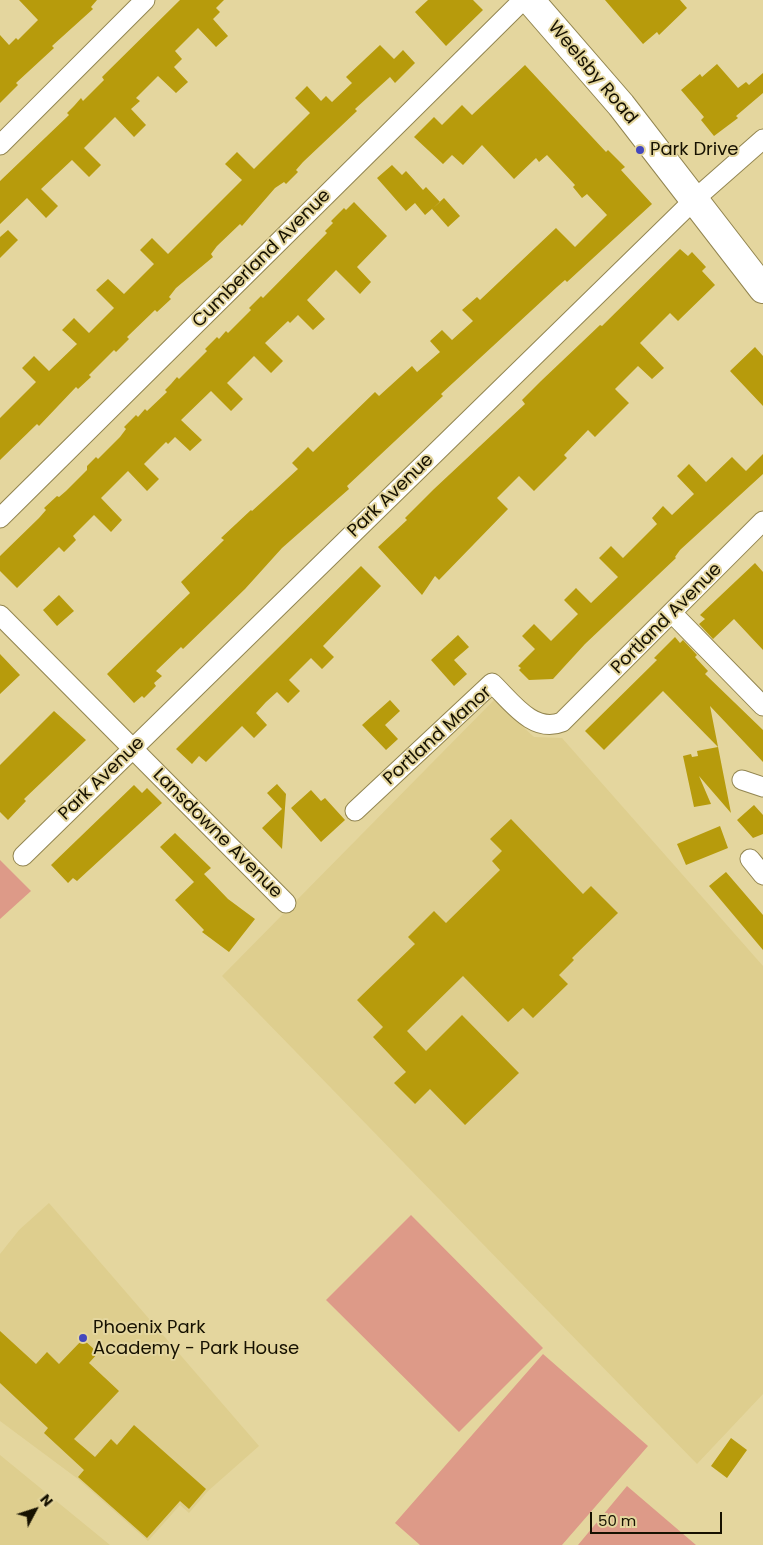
<!DOCTYPE html>
<html>
<head>
<meta charset="utf-8">
<style>
  body { margin:0 }
  #map { position:relative; width:763px; height:1545px; overflow:hidden; background:#e4d69e; font-family:Poppins,sans-serif }
  canvas { display:block }
  .north { position:absolute; left:10px; top:1485px; width:50px; height:50px; -webkit-text-stroke:4px #e4d69e; paint-order:stroke; rotate:50deg; font-size:14px; font-weight:700; line-height:20px; text-align:center; color:#161100 }
  .north::after { content:''; display:block; margin:auto; width:18px; height:22px; background:#161100; clip-path:polygon(50% 0,100% 100%,50% 72%,0 100%) }
  .scale { position:absolute; left:590px; top:1512px; width:132px; height:22px; box-sizing:border-box; border:2px solid #161100; border-top:0; padding-left:6px; font-size:15px; line-height:18px; white-space:nowrap; color:#161100; -webkit-text-stroke:4px #e4d69e; paint-order:stroke }
</style>
</head>
<body>
<div id="map">
<canvas width="763" height="1545"></canvas>
<div class="north">N</div>
<div class="scale">50 m</div>
</div>
<script>
const context = document.querySelector('canvas').getContext('2d');
context.lineJoin = 'round';
function fillPath(path, color) { context.fillStyle = color; context.fill(path, 'evenodd'); }
function trace(path, color, width, dash) { context.strokeStyle = color; context.lineWidth = width; context.lineCap = dash ? 'butt' : 'round'; context.setLineDash(dash || []); context.stroke(path); }
function label(font, color, halo, rows, align = 'center') {
  context.font = font + ' Poppins,sans-serif'; context.lineWidth = 4; context.setLineDash([]); context.textBaseline = 'middle'; context.strokeStyle = halo; context.fillStyle = color; for (const [text, x, y, turn = 0] of rows) {
    context.save(); context.translate(x, y); context.rotate((+turn || 0) * Math.PI / 180); context.textAlign = isNaN(turn) ? turn : align; if (halo) context.strokeText(text, 0, 0); context.fillText(text, 0, 0); context.restore();
  }
}
const built = new Path2D(`
  M 494,700 L 534,737 L 562,738 L 763,966 L 763,1394 L 697,1464 L 222,976 Z
  M 49,1203 L 259,1446 L 208,1491 L 189,1513 L 180,1505 L 148,1541 L 78,1479 L 0,1421 L 0,1254 L 19,1230 Z
  M 0,1455 L 110,1545 L 0,1545 Z`);
const green = new Path2D(`
  M 0,860 L 31,891 L 0,919 Z
  M 411,1215 L 543,1348 L 459,1432 L 326,1300 Z
  M 543,1354 L 648,1446 L 562,1545 L 420,1545 L 395,1523 Z
  M 627,1486 L 696,1545 L 578,1545 Z`);
const building = new Path2D(`
  M 19,0 L 97,0 L 91,7 L 93,9 L 52,46 L 54,48 L 16,83 L 18,85 L 0,103 L 0,35 L 9,45 L 16,38 L 18,40 L 38,20 Z
  M 180,0 L 224,0 L 216,8 L 220,12 L 213,19 L 228,36 L 216,47 L 198,28 L 175,51 L 182,59 L 174,67 L 188,82 L 176,93 L 158,76 L 136,98 L 140,101 L 131,109 L 146,125 L 134,137 L 115,117 L 84,148 L 101,165 L 89,177 L 72,160 L 41,189 L 58,206 L 46,218 L 27,198 L 0,224 L 0,181 L 69,115 L 67,113 L 74,106 L 81,98 L 83,101 L 104,80 L 102,77 Z
  M 428,0 L 473,0 L 483,10 L 446,46 L 415,12 Z
  M 605,0 L 680,0 L 687,8 L 659,35 L 657,32 L 643,44 Z
  M 380,45 L 394,59 L 403,50 L 415,63 L 395,83 L 390,77 L 355,109 L 357,111 L 303,162 L 296,170 L 298,172 L 286,184 L 284,182 L 275,188 L 242,226 L 240,224 L 217,246 L 211,254 L 213,257 L 176,288 L 169,297 L 171,299 L 157,312 L 155,310 L 127,337 L 129,339 L 116,352 L 114,350 L 89,375 L 91,377 L 78,389 L 76,387 L 39,426 L 37,424 L 0,460 L 0,418 L 36,382 L 22,368 L 34,356 L 49,371 L 77,344 L 62,330 L 74,318 L 89,333 L 114,308 L 96,290 L 108,279 L 124,294 L 154,264 L 140,250 L 152,238 L 168,254 L 242,180 L 225,164 L 237,152 L 254,169 L 310,113 L 295,98 L 307,86 L 321,101 L 326,96 L 332,102 L 352,83 L 346,77 Z
  M 717,64 L 738,88 L 746,82 L 749,85 L 763,73 L 763,93 L 736,116 L 738,118 L 714,136 L 701,120 L 704,117 L 681,90 L 700,74 L 702,77 Z
  M 525,65 L 606,152 L 608,150 L 625,167 L 621,170 L 652,204 L 567,282 L 565,280 L 557,287 L 441,394 L 443,396 L 347,486 L 349,489 L 282,548 L 245,589 L 183,649 L 181,647 L 156,671 L 162,676 L 154,683 L 156,686 L 144,698 L 142,696 L 134,703 L 107,674 L 190,593 L 181,582 L 224,540 L 221,538 L 251,510 L 252,511 L 298,469 L 292,463 L 308,447 L 313,452 L 375,392 L 379,396 L 412,366 L 417,372 L 440,352 L 430,341 L 442,330 L 452,340 L 473,321 L 462,310 L 477,297 L 480,300 L 556,228 L 575,247 L 607,215 L 587,194 L 582,198 L 573,187 L 575,185 L 547,155 L 539,162 L 536,158 L 514,179 L 482,145 L 463,165 L 452,155 L 443,164 L 414,137 L 434,117 L 442,125 L 462,105 L 472,115 Z
  M 392,165 L 402,175 L 406,171 L 423,190 L 426,187 L 440,202 L 425,215 L 415,203 L 406,211 L 377,178 Z
  M 444,198 L 460,216 L 448,227 L 432,209 Z
  M 354,202 L 387,236 L 357,267 L 371,282 L 360,294 L 336,270 L 307,300 L 325,319 L 313,330 L 298,315 L 290,323 L 288,321 L 265,343 L 283,361 L 271,373 L 254,356 L 227,383 L 243,399 L 231,411 L 211,391 L 181,420 L 202,440 L 190,451 L 175,437 L 168,444 L 166,442 L 144,464 L 159,479 L 147,491 L 128,471 L 101,498 L 122,520 L 111,532 L 94,515 L 73,536 L 76,540 L 64,552 L 59,547 L 17,588 L 0,571 L 0,556 L 39,518 L 46,510 L 44,508 L 57,496 L 59,497 L 66,491 L 87,470 L 87,466 L 96,457 L 98,459 L 120,437 L 126,429 L 124,427 L 136,415 L 138,417 L 145,409 L 147,411 L 167,392 L 165,390 L 171,384 L 177,377 L 179,379 L 207,351 L 205,349 L 217,337 L 219,339 L 226,331 L 228,333 L 251,310 L 249,308 L 261,296 L 263,298 L 327,233 L 325,231 L 333,223 L 331,221 L 344,208 L 346,210 Z
  M 8,230 L 18,240 L 0,258 L 0,237 Z
  M 680,249 L 688,256 L 692,252 L 706,267 L 702,271 L 715,285 L 678,321 L 670,313 L 640,343 L 664,368 L 652,379 L 638,366 L 615,389 L 629,403 L 595,437 L 588,430 L 564,455 L 567,458 L 534,491 L 519,476 L 497,498 L 508,509 L 439,580 L 435,576 L 422,595 L 378,547 L 407,520 L 405,518 L 434,489 L 525,404 L 522,400 L 541,381 L 600,325 L 602,326 Z
  M 755,347 L 763,356 L 763,406 L 730,371 Z
  M 763,454 L 763,474 L 680,550 L 675,557 L 676,558 L 585,644 L 553,679 L 529,680 L 519,670 L 521,668 L 518,666 L 535,649 L 522,636 L 534,624 L 551,641 L 578,614 L 564,600 L 576,588 L 591,603 L 618,577 L 599,558 L 611,546 L 623,558 L 657,524 L 652,518 L 663,506 L 672,515 L 694,494 L 677,476 L 689,464 L 706,482 L 732,457 L 746,471 Z
  M 755,563 L 763,572 L 763,650 L 734,619 L 713,639 L 699,624 L 705,619 L 700,615 Z
  M 361,566 L 381,586 L 323,646 L 334,657 L 322,669 L 311,658 L 289,680 L 300,691 L 288,703 L 277,692 L 266,702 L 256,713 L 267,725 L 254,738 L 242,726 L 206,762 L 199,756 L 192,764 L 176,749 Z
  M 59,595 L 74,611 L 57,626 L 43,610 Z
  M 458,635 L 469,647 L 454,660 L 467,674 L 454,686 L 431,660 Z
  M 675,637 L 680,643 L 683,640 L 697,655 L 695,657 L 708,671 L 705,674 L 763,730 L 763,762 L 710,706 L 731,813 L 699,776 L 711,804 L 694,807 L 683,756 L 691,754 L 692,757 L 698,756 L 697,751 L 718,747 L 663,691 L 604,750 L 585,731 L 657,660 L 654,658 Z
  M 0,654 L 20,675 L 0,694 Z
  M 390,700 L 400,711 L 385,725 L 398,739 L 386,750 L 362,725 Z
  M 54,711 L 86,740 L 24,799 L 26,801 L 8,820 L 0,812 L 0,765 Z
  M 277,784 L 286,794 L 282,849 L 262,828 L 282,809 L 267,793 Z
  M 134,785 L 142,793 L 147,788 L 162,803 L 77,881 L 73,878 L 68,883 L 51,865 Z
  M 311,790 L 321,801 L 325,798 L 345,820 L 321,842 L 291,808 Z
  M 754,805 L 763,815 L 763,834 L 753,838 L 737,820 Z
  M 511,819 L 583,894 L 591,886 L 618,913 L 572,958 L 574,960 L 559,975 L 568,984 L 533,1018 L 523,1008 L 508,1022 L 463,976 L 407,1031 L 426,1051 L 462,1015 L 519,1073 L 465,1125 L 430,1089 L 415,1104 L 394,1083 L 406,1072 L 373,1037 L 383,1027 L 357,1000 L 415,944 L 408,937 L 434,911 L 446,923 L 500,870 L 492,861 L 502,851 L 490,839 Z
  M 720,826 L 728,848 L 686,865 L 677,844 Z
  M 175,833 L 211,868 L 204,874 L 228,899 L 255,919 L 229,952 L 202,932 L 204,930 L 175,900 L 194,882 L 160,847 Z
  M 726,872 L 763,915 L 763,950 L 709,886 Z
  M 0,1331 L 36,1364 L 47,1352 L 59,1364 L 83,1339 L 98,1353 L 89,1363 L 119,1391 L 74,1439 L 95,1457 L 111,1439 L 117,1445 L 134,1425 L 206,1489 L 189,1509 L 180,1501 L 147,1538 L 78,1477 L 84,1470 L 44,1433 L 48,1428 L 0,1383 Z
  M 731,1438 L 747,1450 L 727,1478 L 711,1466 Z`);
const street = new Path2D(`
  M 0,145 L 145,0
  M 0,518 L 523,0
  M 673,614 L 763,706
  M 0,615 L 286,903
  M 742,780 L 763,787
  M 355,811 L 492,683 C 511,701 533,734 562,722 L 763,521
  M 23,856 L 695,199 L 763,139
  M 750,859 L 763,875`);
const highway = new Path2D(`
  M 530,0 L 621,105 L 763,289`);
const markers = [
  [640,150,5,"#4448bd"],
  [83,1338,5,"#4448bd"]
];
const streetNames = [
  ["Weelsby Road",592,73,50],
  ["Cumberland Avenue",262,259,-45],
  ["Park Avenue",391,496,-44],
  ["Portland Avenue",667,619,-45],
  ["Portland Manor",438,736,-42],
  ["Park Avenue",102,779,-44],
  ["Lansdowne Avenue",217,834,45]
];
const poiNames = [
  ["Park Drive",650,150],
  ["Phoenix Park",93,1328],
  ["Academy - Park House",93,1349]
];
fillPath(built, '#dece8e');
fillPath(green, '#dd9a88');
fillPath(building, '#b79b0c');
trace(street, '#928550', 21);
trace(highway, '#928550', 30);
trace(street, '#fff', 19);
trace(highway, '#fff', 28);
for (const [x, y, r, color] of markers) { const dot = new Path2D(); dot.arc(x, y, r, 0, 2 * Math.PI); context.fillStyle = color; context.fill(dot); trace(dot, '#e4d69e', 2); }
label('18px', '#161100', '#e4d69e', streetNames);
label('18px', '#161100', '#e4d69e', poiNames, 'left');
</script>
</body>
</html>
